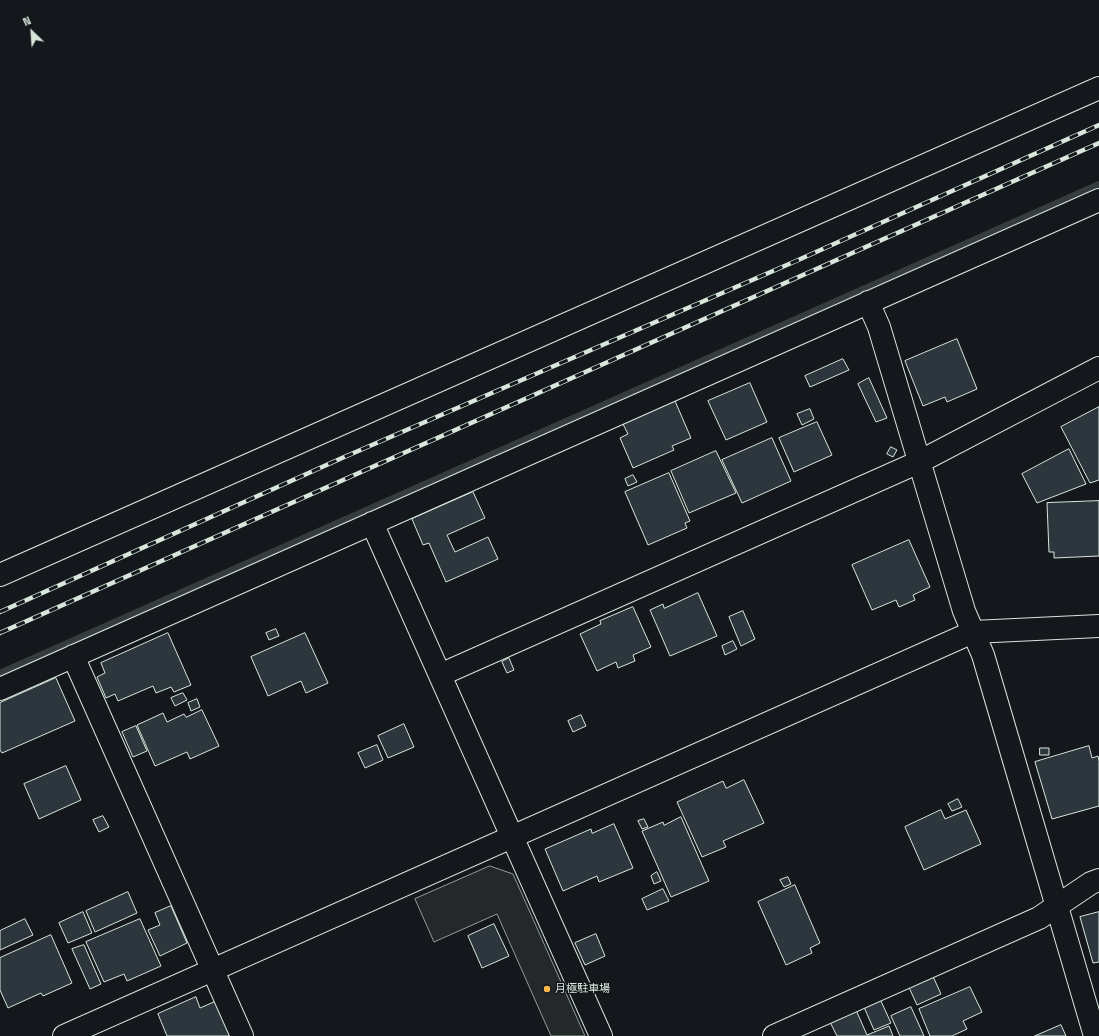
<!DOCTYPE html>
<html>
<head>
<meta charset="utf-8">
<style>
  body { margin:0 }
  #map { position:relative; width:1099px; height:1036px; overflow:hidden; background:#14181c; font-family:"Space Grotesk",sans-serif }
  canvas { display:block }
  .north { position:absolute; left:12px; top:12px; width:40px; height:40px; -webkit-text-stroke:3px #14181c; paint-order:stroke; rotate:335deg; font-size:11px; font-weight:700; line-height:16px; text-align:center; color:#d8e6dc }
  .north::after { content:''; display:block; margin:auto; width:14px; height:18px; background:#d8e6dc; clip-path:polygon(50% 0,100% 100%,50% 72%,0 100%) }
</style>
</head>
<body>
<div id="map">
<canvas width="1099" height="1036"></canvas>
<div class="north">N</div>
</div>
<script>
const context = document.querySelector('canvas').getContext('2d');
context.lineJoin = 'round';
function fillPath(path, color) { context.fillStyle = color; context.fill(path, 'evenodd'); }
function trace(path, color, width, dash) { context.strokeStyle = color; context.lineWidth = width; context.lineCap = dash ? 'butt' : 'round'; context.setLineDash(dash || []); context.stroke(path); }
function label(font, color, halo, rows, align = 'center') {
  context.font = font + ' "Space Grotesk","Noto Sans JP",sans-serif'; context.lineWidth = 3; context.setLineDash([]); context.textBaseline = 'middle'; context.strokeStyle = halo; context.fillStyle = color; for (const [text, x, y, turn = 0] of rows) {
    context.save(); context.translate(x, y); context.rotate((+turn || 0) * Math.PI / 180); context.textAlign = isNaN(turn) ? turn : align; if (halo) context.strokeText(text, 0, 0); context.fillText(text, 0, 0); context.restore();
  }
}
const parking = new Path2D(`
  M 490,866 L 513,874 L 585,1036 L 551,1036 L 497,914 L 434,942 L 415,899 Z`);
const stream = new Path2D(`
  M 0,675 L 1099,186`);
const building = new Path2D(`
  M 957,339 L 977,389 L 947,402 L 945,397 L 923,406 L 905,361 Z
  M 843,359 L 849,370 L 810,387 L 805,376 Z
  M 869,378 L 887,418 L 876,422 L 858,384 Z
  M 750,383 L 767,422 L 726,440 L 708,401 Z
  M 675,401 L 691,438 L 672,446 L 674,450 L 633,468 L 620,438 L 628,434 L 623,424 Z
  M 1099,407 L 1099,480 L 1090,483 L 1061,427 Z
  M 810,409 L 814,419 L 802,425 L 797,414 Z
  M 817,422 L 832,455 L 794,472 L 779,438 Z
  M 772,438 L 791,481 L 742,503 L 722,460 Z
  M 891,447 L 897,450 L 893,457 L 887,454 Z
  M 1069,449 L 1086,484 L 1037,503 L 1022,474 Z
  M 716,451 L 736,493 L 689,513 L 671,471 Z
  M 669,473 L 690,521 L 685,523 L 687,528 L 648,545 L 625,492 Z
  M 633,475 L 637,482 L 628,486 L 625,479 Z
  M 473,492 L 485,518 L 447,535 L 455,552 L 488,537 L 498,559 L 446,582 L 429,543 L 423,545 L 412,519 Z
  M 1099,501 L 1099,556 L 1054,558 L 1054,552 L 1049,552 L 1047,503 Z
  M 909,540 L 930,587 L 913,595 L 915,600 L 899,607 L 896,600 L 872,610 L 852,565 Z
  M 698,593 L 717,636 L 670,656 L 650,610 L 663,604 L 664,608 Z
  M 633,607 L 651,647 L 633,655 L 635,661 L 618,668 L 616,662 L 597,671 L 580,634 L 601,624 L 600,621 Z
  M 743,611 L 755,639 L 741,646 L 729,617 Z
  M 276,629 L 279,636 L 269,640 L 266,633 Z
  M 168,633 L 191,685 L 174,692 L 171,687 L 156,693 L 153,686 L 118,701 L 115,694 L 106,698 L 97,677 L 105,673 L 101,663 Z
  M 305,633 L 328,683 L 306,693 L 301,681 L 268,696 L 251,657 Z
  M 733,641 L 737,649 L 725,655 L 722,646 Z
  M 509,658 L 514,670 L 507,673 L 502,662 Z
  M 56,678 L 75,721 L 2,753 L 0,750 L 0,703 Z
  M 183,693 L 187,700 L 175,706 L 171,698 Z
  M 197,699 L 200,707 L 191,711 L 188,703 Z
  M 202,710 L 219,746 L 190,759 L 187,752 L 155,766 L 137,725 L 163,713 L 167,722 L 184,714 L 186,717 Z
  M 581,715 L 586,726 L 573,732 L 568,721 Z
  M 404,724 L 414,747 L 388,758 L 378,736 Z
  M 136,726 L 147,751 L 133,757 L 122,732 Z
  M 377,745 L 383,760 L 365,768 L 358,753 Z
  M 1089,746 L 1092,758 L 1098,756 L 1099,761 L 1099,806 L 1052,819 L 1035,762 Z
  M 1040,748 L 1049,748 L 1049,755 L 1040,755 Z
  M 66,766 L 81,800 L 39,819 L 24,784 Z
  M 744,780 L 764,823 L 723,841 L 726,847 L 702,857 L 677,802 L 723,781 L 726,788 Z
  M 958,799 L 962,807 L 952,811 L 948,804 Z
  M 941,810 L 945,819 L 966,810 L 981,844 L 924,870 L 905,827 Z
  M 103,816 L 109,827 L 99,832 L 93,820 Z
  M 681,817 L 709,881 L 671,897 L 642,831 L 663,822 L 664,825 Z
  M 644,819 L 648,827 L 642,829 L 638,821 Z
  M 614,824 L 633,868 L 599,882 L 597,876 L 563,891 L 545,849 L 591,829 L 592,833 Z
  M 657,872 L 661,881 L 654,884 L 651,876 Z
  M 788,877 L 791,884 L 784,887 L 780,880 Z
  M 795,885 L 820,943 L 810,948 L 812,953 L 786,965 L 758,902 Z
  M 663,889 L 669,901 L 647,910 L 642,899 Z
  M 128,892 L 137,913 L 95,932 L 86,911 Z
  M 171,906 L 187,943 L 160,956 L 148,930 L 160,925 L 155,913 Z
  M 83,912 L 92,933 L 68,943 L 59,923 Z
  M 1099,912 L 1099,962 L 1093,963 L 1080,917 Z
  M 25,919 L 33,935 L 0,950 L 0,931 Z
  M 140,919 L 161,966 L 127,981 L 124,974 L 104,982 L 86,942 Z
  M 494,924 L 509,956 L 482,968 L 468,936 Z
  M 596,934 L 605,956 L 585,965 L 575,943 Z
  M 51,935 L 72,983 L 43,996 L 41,993 L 8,1008 L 0,990 L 0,958 Z
  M 84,945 L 101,984 L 90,989 L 72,949 Z
  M 931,972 L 941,994 L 917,1005 L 907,983 Z
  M 970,987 L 982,1012 L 963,1021 L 967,1029 L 952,1036 L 930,1036 L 919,1009 Z
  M 196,997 L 200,1008 L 216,1001 L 231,1036 L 167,1036 L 158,1014 Z
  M 880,999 L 891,1023 L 874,1030 L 864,1007 Z
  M 911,1007 L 924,1036 L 900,1036 L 891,1016 Z
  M 856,1010 L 867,1035 L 889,1026 L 893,1036 L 837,1036 L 830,1022 Z
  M 1061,1025 L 1066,1036 L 1035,1036 Z`);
const minor = new Path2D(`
  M 868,302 L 879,327 L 964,611 L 983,655 L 1095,1036
  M 372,523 L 601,1036
  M 0,575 L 1099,88
  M 73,656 L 242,1036
  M 440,675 L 919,462 L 1099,368
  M 0,689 L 1099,200
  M 64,1036 L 973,632 L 1099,626
  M 774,1036 L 1039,918 L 1091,883 L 1099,880`);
const rail = new Path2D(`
  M 0,612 L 342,458 L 796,261 L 1099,125
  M 0,633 L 1099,143`);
const markers = [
  [547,989,4,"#ffb74d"]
];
const poiNames = [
  ["月極駐車場",555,989]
];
fillPath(parking, '#24282b');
trace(parking, '#939e99', 1);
trace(stream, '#363b3e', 10);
fillPath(building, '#2c363c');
trace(building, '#d8e6dc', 1);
trace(minor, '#d8e6dc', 24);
trace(minor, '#14181c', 22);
trace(rail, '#d8e6dc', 4.5);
trace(rail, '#14181c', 3, [9]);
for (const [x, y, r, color] of markers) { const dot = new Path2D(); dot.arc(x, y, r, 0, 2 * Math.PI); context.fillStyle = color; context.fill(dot); trace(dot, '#14181c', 1.5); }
label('11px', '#d8e6dc', '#14181c', poiNames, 'left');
</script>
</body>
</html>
